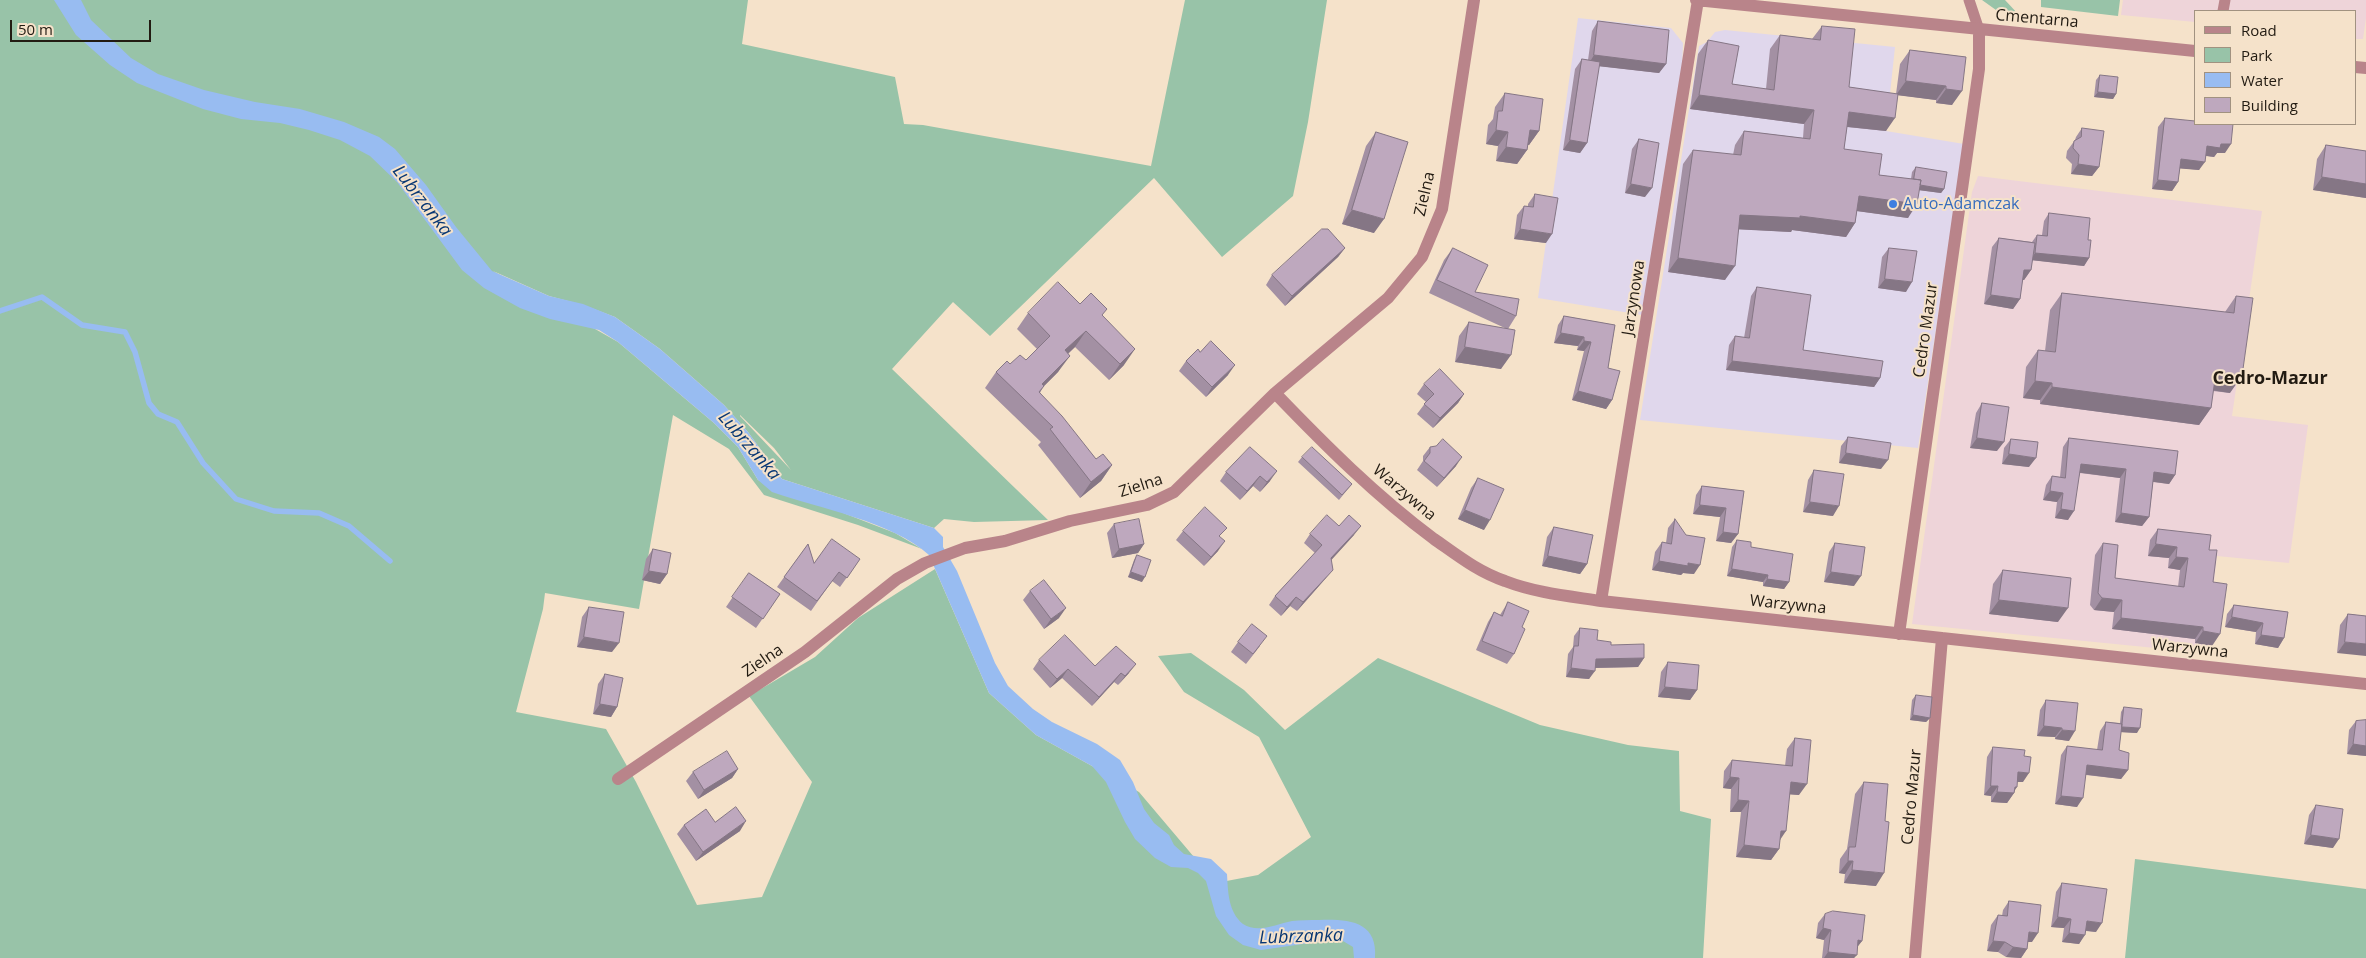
<!DOCTYPE html>
<html>
<head>
<meta charset="utf-8">
<style>
  body { margin:0 }
  #map { position:relative; width:2366px; height:958px; overflow:hidden; background:#f5e2ca; font-family:"Open Sans",sans-serif }
  canvas { display:block }
  .legend { position:absolute; left:2194px; top:10px; width:162px; height:115px; box-sizing:border-box; background:#f5e2ca; border:1px solid #a19280; margin:0; padding:6px 9px; list-style:none; font-size:15px; color:#221b12 }
  .legend li { display:flex; align-items:center; gap:10px; height:25px }
  .legend b { width:25px; border:1px solid #a19280 }
  .scale { position:absolute; left:10px; top:20px; width:141px; height:22px; box-sizing:border-box; border:2px solid #221b12; border-top:0; padding-left:6px; font-size:15px; line-height:18px; white-space:nowrap; color:#221b12; -webkit-text-stroke:4px #f5e2ca; paint-order:stroke }
</style>
</head>
<body>
<div id="map">
<canvas width="2366" height="958"></canvas>
<ul class="legend">
<li><b style="height:6px;background:#b9848a"></b>Road</li>
<li><b style="height:14px;background:#98c3a8"></b>Park</li>
<li><b style="height:14px;background:#98bcf1"></b>Water</li>
<li><b style="height:14px;background:#bea8be"></b>Building</li>
</ul>
<div class="scale">50 m</div>
</div>
<script>
const context = document.querySelector('canvas').getContext('2d');
context.lineJoin = 'round';
function fillPath(path, color) { context.fillStyle = color; context.fill(path, 'evenodd'); }
function trace(path, color, width, dash) { context.strokeStyle = color; context.lineWidth = width; context.lineCap = dash ? 'butt' : 'round'; context.setLineDash(dash || []); context.stroke(path); }
function label(font, color, halo, rows, align = 'center') {
  context.font = font + ' "Open Sans",sans-serif'; context.lineWidth = 4; context.setLineDash([]); context.textBaseline = 'middle'; context.strokeStyle = halo; context.fillStyle = color; for (const [text, x, y, turn = 0] of rows) {
    context.save(); context.translate(x, y); context.rotate((+turn || 0) * Math.PI / 180); context.textAlign = isNaN(turn) ? turn : align; if (halo) context.strokeText(text, 0, 0); context.fillText(text, 0, 0); context.restore();
  }
}
const commercial = new Path2D(`
  M 2123,0 L 2366,0 L 2366,18 L 2363,39 L 2355,39 L 2355,11 L 2195,11 L 2195,22 L 2121,15 Z
  M 1978,176 L 2262,211 L 2232,416 L 2308,425 L 2289,563 L 2217,556 L 2206,653 L 1912,624 L 1972,192 Z`);
const industrial = new Path2D(`
  M 1578,18 L 1671,28 L 1683,43 L 1682,70 L 1642,315 L 1538,298 Z
  M 1725,30 L 1895,47 L 1886,131 L 1964,144 L 1918,448 L 1640,420 L 1699,46 L 1707,42 L 1715,32 Z`);
const green = new Path2D(`
  M 0,0 L 748,0 L 742,44 L 895,77 L 904,124 L 923,125 L 1151,166 L 1185,0 L 1327,0 L 1308,122 L 1293,196 L 1222,257 L 1154,178 L 990,336 L 953,302 L 892,369 L 1048,520 L 974,522 L 944,519 L 934,528 L 782,479 L 748,432 L 724,405 L 660,349 L 615,317 L 583,305 L 549,296 L 493,271 L 618,342 L 714,423 L 738,447 L 758,480 L 895,533 L 922,549 L 858,525 L 764,495 L 729,449 L 673,415 L 639,609 L 545,593 L 543,609 L 516,712 L 606,729 L 636,782 L 697,905 L 762,897 L 812,782 L 749,696 L 815,657 L 858,618 L 935,569 L 989,693 L 1036,735 L 1139,792 L 1216,883 L 1258,875 L 1311,837 L 1259,737 L 1184,692 L 1158,656 L 1191,653 L 1244,690 L 1285,730 L 1378,658 L 1540,725 L 1628,745 L 1679,751 L 1680,811 L 1711,819 L 1703,958 L 0,958 ZM 740,415 L 774,448 L 791,470 L 740,416 Z
  M 1982,0 L 2005,0 L 2019,15 L 1996,10 Z
  M 2036,0 L 2120,0 L 2118,16 L 2041,7 L 2041,0 Z
  M 2135,859 L 2366,889 L 2366,958 L 2125,958 Z`);
const water = new Path2D(`
  M 54,0 L 81,0 L 91,20 L 131,58 L 158,74 L 204,90 L 255,102 L 300,109 L 344,122 L 379,137 L 395,149 L 426,185 L 456,227 L 492,271 L 549,296 L 583,304 L 615,317 L 660,349 L 724,405 L 748,432 L 782,479 L 934,528 L 943,537 L 943,547 L 957,571 L 995,663 L 1008,686 L 1033,709 L 1052,722 L 1097,744 L 1120,760 L 1133,782 L 1144,809 L 1154,823 L 1169,835 L 1174,845 L 1184,854 L 1211,859 L 1227,874 C 1228,891 1228,912 1243,924 C 1258,934 1276,924 1292,921 C 1300,920 1310,920 1319,920 C 1348,919 1378,921 1375,958 L 1354,958 L 1353,947 L 1343,941 L 1331,940 L 1261,950 L 1243,945 L 1229,935 L 1216,916 L 1206,881 L 1198,873 L 1188,868 L 1171,867 L 1155,858 L 1135,839 L 1125,822 L 1106,782 L 1092,766 L 1036,735 L 989,693 L 929,555 C 893,522 818,508 772,492 L 758,480 L 738,447 L 714,423 L 618,342 L 599,330 L 550,319 L 520,308 L 484,288 L 462,270 L 397,182 L 370,156 L 340,140 L 309,130 L 280,123 L 241,119 L 203,109 L 137,83 L 110,65 L 76,35 Z`);
const stream = new Path2D(`
  M 0,311 L 42,297 L 82,325 L 125,332 L 135,352 L 149,403 L 158,414 L 177,422 L 203,463 L 236,499 L 274,511 L 319,513 L 349,526 L 390,561`);
const lane = new Path2D(`
  M 1969,0 L 1979,30
  M 2223,11 L 2225,0`);
const street = new Path2D(`
  M 1696,0 L 2195,51
  M 2355,67 L 2366,68
  M 1275,393 C 1325,445 1376,496 1434,539 C 1457,555 1478,572 1505,581 C 1536,593 1569,596 1601,601 L 2366,684
  M 1601,601 L 1698,0
  M 1899,634 L 1979,69 L 1979,30
  M 618,779 L 805,652 L 897,579 L 925,563 L 965,548 L 1005,541 L 1070,521 L 1147,505 L 1174,492 L 1275,393 L 1388,298 L 1422,257 L 1442,209 L 1474,0
  M 1915,958 L 1942,638`);
const wall = new Path2D(`
  M 1598,21 L 1666,64 L 1659,73 L 1599,66 L 1587,143 L 1580,153 L 1563,150 L 1575,69 L 1582,59 L 1588,60 L 1592,31 Z
  M 1822,26 L 1849,87 L 1896,94 L 1900,64 L 1910,50 L 1966,57 L 1952,105 L 1936,103 L 1936,100 L 1898,95 L 1886,131 L 1847,127 L 1844,149 L 1879,175 L 1911,179 L 1912,172 L 1916,167 L 1944,189 L 1941,193 L 1919,190 L 1908,218 L 1857,211 L 1855,223 L 1846,237 L 1792,230 L 1791,232 L 1739,229 L 1725,280 L 1668,272 L 1683,164 L 1693,150 L 1733,155 L 1735,145 L 1744,131 L 1803,138 L 1804,124 L 1690,109 L 1698,54 L 1708,40 L 1732,84 L 1766,89 L 1770,49 L 1780,35 L 1812,39 Z
  M 2100,75 L 2116,94 L 2113,99 L 2094,97 L 2096,80 Z
  M 1505,93 L 1539,131 L 1529,145 L 1528,145 L 1527,150 L 1517,164 L 1496,161 L 1498,146 L 1486,144 L 1488,125 L 1493,119 L 1495,107 Z
  M 2165,118 L 2225,153 L 2217,153 L 2214,157 L 2206,156 L 2199,170 L 2180,168 L 2178,182 L 2172,191 L 2152,189 L 2158,127 Z
  M 2082,128 L 2099,167 L 2092,176 L 2071,174 L 2072,164 L 2066,158 L 2067,151 L 2075,140 L 2076,137 Z
  M 1376,132 L 1374,233 L 1342,224 L 1366,146 Z
  M 1639,139 L 1645,197 L 1625,193 L 1632,149 Z
  M 2326,145 L 2366,151 L 2366,198 L 2313,190 L 2317,159 Z
  M 1535,194 L 1546,243 L 1514,239 L 1517,215 L 1524,206 L 1528,206 L 1528,204 Z
  M 2049,213 L 2088,240 L 2089,258 L 2084,266 L 2032,260 L 2031,270 L 2024,280 L 2022,280 L 2020,299 L 2013,309 L 1984,304 L 1992,247 L 1999,238 L 2032,242 L 2037,235 L 2042,235 L 2044,221 Z
  M 1345,248 L 1338,257 L 1285,306 L 1266,285 L 1272,275 Z
  M 1453,248 L 1475,292 L 1516,316 L 1508,329 L 1501,369 L 1455,362 L 1459,336 L 1469,322 L 1507,329 L 1429,293 L 1444,260 Z
  M 1889,248 L 1906,292 L 1878,288 L 1882,257 Z
  M 1757,287 L 1803,350 L 1880,378 L 1874,387 L 1726,370 L 1729,345 L 1735,336 L 1744,338 L 1751,296 Z
  M 2062,293 L 2225,312 L 2236,296 L 2230,393 L 2213,391 L 2211,408 L 2199,425 L 2040,404 L 2040,400 L 2023,398 L 2026,367 L 2038,350 L 2045,351 L 2050,310 Z
  M 1080,304 L 1102,316 L 1124,365 L 1109,380 L 1075,347 L 1068,354 L 1058,372 L 1043,387 L 1040,393 L 1096,459 L 1112,465 L 1101,481 L 1080,498 L 1038,445 L 1041,442 L 985,388 L 996,372 L 1010,364 L 1026,360 L 1037,349 L 1017,329 L 1028,313 Z
  M 1564,316 L 1615,325 L 1608,368 L 1612,400 L 1606,409 L 1572,400 L 1584,351 L 1577,350 L 1578,346 L 1554,343 L 1558,325 Z
  M 1186,361 L 1228,375 L 1206,397 L 1179,371 Z
  M 1424,384 L 1464,394 L 1458,403 L 1433,428 L 1417,414 L 1426,402 L 1417,394 Z
  M 1982,403 L 1997,451 L 1970,448 L 1976,413 Z
  M 1848,437 L 1881,469 L 1839,463 L 1841,446 Z
  M 2069,438 L 2175,475 L 2169,484 L 2153,482 L 2149,517 L 2142,526 L 2115,522 L 2120,478 L 2080,473 L 2068,520 L 2055,518 L 2057,502 L 2043,500 L 2046,485 L 2052,476 L 2060,477 L 2063,447 Z
  M 2011,439 L 2029,467 L 2002,464 L 2004,448 Z
  M 1250,447 L 1270,481 L 1260,492 L 1253,486 L 1240,500 L 1220,481 L 1226,472 Z
  M 1430,447 L 1456,466 L 1437,487 L 1417,470 L 1423,461 L 1423,456 Z
  M 1302,457 L 1352,484 L 1339,500 L 1298,462 Z
  M 1814,470 L 1833,516 L 1803,512 L 1808,480 Z
  M 1478,478 L 1484,530 L 1458,519 L 1471,488 Z
  M 1702,486 L 1744,491 L 1738,534 L 1731,543 L 1716,541 L 1720,517 L 1693,514 L 1696,495 Z
  M 1675,519 L 1694,574 L 1683,573 L 1681,575 L 1652,570 L 1655,552 L 1662,542 L 1666,543 L 1668,528 Z
  M 1114,524 L 1144,544 L 1138,553 L 1112,558 L 1107,533 Z
  M 1339,526 L 1354,535 L 1331,560 L 1326,578 L 1297,611 L 1290,606 L 1281,616 L 1269,605 L 1275,596 L 1315,553 L 1304,543 L 1310,534 Z
  M 1554,527 L 1587,564 L 1580,574 L 1542,566 L 1547,537 Z
  M 2158,529 L 2209,550 L 2213,582 L 2212,646 L 2195,643 L 2195,639 L 2112,629 L 2114,612 L 2094,610 L 2090,605 L 2095,555 L 2103,543 L 2115,578 L 2178,587 L 2180,570 L 2168,568 L 2169,558 L 2148,556 L 2150,540 Z
  M 1183,531 L 1220,537 L 1218,551 L 1204,566 L 1176,540 Z
  M 1737,540 L 1751,547 L 1789,582 L 1784,589 L 1763,586 L 1763,582 L 1727,576 L 1732,547 Z
  M 1835,543 L 1854,586 L 1824,582 L 1829,552 Z
  M 808,544 L 814,563 L 860,559 L 840,587 L 832,581 L 811,611 L 777,587 Z
  M 653,549 L 667,574 L 660,584 L 642,580 L 646,559 Z
  M 1137,555 L 1142,582 L 1128,577 L 1134,560 Z
  M 2003,570 L 2058,622 L 1989,614 L 1993,584 Z
  M 749,573 L 780,594 L 756,628 L 726,607 Z
  M 1030,591 L 1059,618 L 1044,629 L 1023,600 Z
  M 1508,602 L 1522,627 L 1514,654 L 1507,664 L 1476,650 L 1488,622 L 1494,612 L 1500,615 Z
  M 2234,605 L 2288,612 L 2284,638 L 2278,648 L 2255,644 L 2256,632 L 2225,627 L 2227,614 Z
  M 589,607 L 612,652 L 577,647 L 582,617 Z
  M 2348,614 L 2366,616 L 2337,653 L 2340,625 Z
  M 1580,628 L 1597,640 L 1611,645 L 1644,658 L 1638,667 L 1595,668 L 1589,679 L 1566,677 L 1568,654 L 1573,647 L 1574,636 Z
  M 1238,642 L 1260,646 L 1246,664 L 1231,652 Z
  M 1039,660 L 1095,666 L 1129,673 L 1118,685 L 1114,682 L 1092,706 L 1062,678 L 1050,688 L 1033,669 Z
  M 1668,662 L 1697,690 L 1690,700 L 1658,697 L 1661,672 Z
  M 605,674 L 617,707 L 611,717 L 593,714 L 598,684 Z
  M 1916,695 L 1930,718 L 1926,722 L 1910,720 L 1912,700 Z
  M 2046,700 L 2069,741 L 2055,739 L 2055,737 L 2037,736 L 2040,710 Z
  M 2124,707 L 2137,733 L 2121,732 L 2119,750 L 2128,770 L 2121,779 L 2086,775 L 2077,807 L 2055,804 L 2061,755 L 2067,746 L 2097,750 L 2100,731 L 2106,722 L 2120,723 L 2121,712 Z
  M 2366,720 L 2366,756 L 2347,754 L 2349,730 L 2356,721 Z
  M 1795,738 L 1799,795 L 1790,794 L 1780,839 L 1779,849 L 1771,860 L 1736,857 L 1741,812 L 1730,812 L 1731,789 L 1723,788 L 1724,771 L 1732,760 L 1785,766 L 1787,749 Z
  M 1993,747 L 2024,756 L 2023,782 L 2017,782 L 2014,793 L 2007,803 L 1991,802 L 1991,796 L 1984,795 L 1987,757 Z
  M 738,769 L 732,778 L 698,799 L 686,781 L 693,772 Z
  M 1864,782 L 1876,886 L 1844,883 L 1845,874 L 1839,873 L 1840,859 L 1847,849 L 1855,794 Z
  M 2316,805 L 2333,848 L 2304,844 L 2309,815 Z
  M 715,822 L 740,831 L 696,861 L 677,834 L 684,825 Z
  M 2062,883 L 2096,932 L 2086,931 L 2079,944 L 2062,942 L 2064,928 L 2051,927 L 2056,892 Z
  M 2009,901 L 2032,942 L 2028,942 L 2027,949 L 2021,958 L 2006,957 L 1998,952 L 1987,951 L 1991,925 L 1998,915 L 2002,916 L 2003,910 Z
  M 1825,914 L 1862,941 L 1857,947 L 1854,958 L 1822,958 L 1824,940 L 1816,938 L 1818,923 Z`);
const shadedWall = new Path2D(`
  M 1594,55 L 1666,64 L 1659,73 L 1588,65 Z
  M 1906,81 L 1946,86 L 1936,100 L 1896,95 Z
  M 1946,89 L 1962,91 L 1952,105 L 1936,103 Z
  M 2098,92 L 2116,94 L 2113,99 L 2094,97 Z
  M 1699,95 L 1814,110 L 1804,124 L 1690,109 Z
  M 1849,112 L 1895,118 L 1886,131 L 1839,126 Z
  M 1496,130 L 1508,132 L 1498,146 L 1486,144 Z
  M 1530,130 L 1539,131 L 1529,145 L 1521,144 Z
  M 1570,140 L 1587,143 L 1580,153 L 1563,150 Z
  M 2221,144 L 2231,144 L 2225,153 L 2217,153 L 2214,157 L 2201,155 L 2207,146 Z
  M 1506,147 L 1527,150 L 1517,164 L 1496,161 Z
  M 2181,159 L 2205,162 L 2199,170 L 2174,168 Z
  M 2078,164 L 2099,167 L 2092,176 L 2071,174 Z
  M 2322,177 L 2366,184 L 2366,198 L 2313,190 Z
  M 2158,180 L 2178,182 L 2172,191 L 2152,189 Z
  M 1631,184 L 1652,188 L 1645,197 L 1625,193 Z
  M 1913,184 L 1944,189 L 1941,193 L 1910,189 Z
  M 1859,196 L 1917,204 L 1908,218 L 1849,210 Z
  M 1352,210 L 1384,219 L 1374,233 L 1342,224 Z
  M 1740,215 L 1800,216 L 1855,223 L 1846,237 L 1792,230 L 1791,232 L 1731,229 Z
  M 1520,229 L 1552,234 L 1546,243 L 1514,239 Z
  M 1345,248 L 1338,257 L 1285,306 L 1292,296 Z
  M 2035,253 L 2089,258 L 2084,266 L 2030,260 Z
  M 1678,258 L 1735,266 L 1725,280 L 1668,272 Z
  M 2024,270 L 2031,270 L 2024,280 L 2017,279 Z
  M 1885,279 L 1912,282 L 1906,292 L 1878,288 Z
  M 1991,295 L 2020,299 L 2013,309 L 1984,304 Z
  M 1086,331 L 1075,347 L 1054,366 L 1065,350 Z
  M 1561,333 L 1584,337 L 1578,346 L 1554,343 Z
  M 1584,341 L 1591,342 L 1584,351 L 1577,350 Z
  M 1465,347 L 1511,355 L 1501,369 L 1455,362 Z
  M 1135,349 L 1124,365 L 1109,380 L 1120,364 Z
  M 1070,356 L 1058,372 L 1043,387 L 1033,402 L 1042,384 Z
  M 1732,361 L 1880,378 L 1874,387 L 1726,370 Z
  M 1235,365 L 1228,375 L 1206,397 L 1212,387 Z
  M 2216,372 L 2242,376 L 2230,393 L 2204,389 Z
  M 2035,381 L 2052,383 L 2040,400 L 2023,398 Z
  M 2052,387 L 2211,408 L 2199,425 L 2040,404 Z
  M 1578,391 L 1612,400 L 1606,409 L 1572,400 Z
  M 1464,394 L 1458,403 L 1433,428 L 1440,418 Z
  M 1977,438 L 2004,442 L 1997,451 L 1970,448 Z
  M 1846,453 L 1888,460 L 1881,469 L 1839,463 Z
  M 2009,454 L 2036,458 L 2029,467 L 2002,464 Z
  M 1462,457 L 1456,466 L 1437,487 L 1444,478 Z
  M 2081,464 L 2126,469 L 2120,478 L 2075,472 Z
  M 1112,465 L 1101,481 L 1080,498 L 1091,482 Z
  M 1277,471 L 1270,481 L 1260,492 L 1267,482 Z
  M 2154,472 L 2175,475 L 2169,484 L 2148,481 Z
  M 1260,476 L 1253,486 L 1240,500 L 1247,491 Z
  M 2050,491 L 2063,493 L 2057,502 L 2043,500 Z
  M 1810,502 L 1839,506 L 1833,516 L 1803,512 Z
  M 1700,505 L 1726,508 L 1720,517 L 1693,514 Z
  M 2061,509 L 2074,511 L 2068,520 L 2055,518 Z
  M 1465,510 L 1490,520 L 1484,530 L 1458,519 Z
  M 2121,513 L 2149,517 L 2142,526 L 2115,522 Z
  M 1361,526 L 1354,535 L 1325,567 L 1331,558 Z
  M 1723,532 L 1738,534 L 1731,543 L 1716,541 Z
  M 1225,541 L 1218,551 L 1204,566 L 1211,557 Z
  M 1144,544 L 1138,553 L 1112,558 L 1119,549 Z
  M 2156,544 L 2177,547 L 2169,558 L 2148,556 Z
  M 1548,556 L 1587,564 L 1580,574 L 1542,566 Z
  M 2176,557 L 2188,558 L 2180,570 L 2168,568 Z
  M 1659,561 L 1688,563 L 1700,565 L 1694,574 L 1683,573 L 1681,575 L 1652,570 Z
  M 1732,569 L 1768,575 L 1763,582 L 1727,576 Z
  M 1333,570 L 1326,578 L 1297,611 L 1303,602 Z
  M 649,571 L 667,574 L 660,584 L 642,580 Z
  M 1131,572 L 1145,577 L 1142,582 L 1128,577 Z
  M 1831,572 L 1861,576 L 1854,586 L 1824,582 Z
  M 1767,579 L 1789,582 L 1784,589 L 1763,586 Z
  M 1296,597 L 1290,606 L 1281,616 L 1287,607 Z
  M 2102,598 L 2122,600 L 2114,612 L 2094,610 Z
  M 1999,600 L 2068,608 L 2058,622 L 1989,614 Z
  M 1066,608 L 1059,618 L 1044,629 L 1051,619 Z
  M 2232,617 L 2263,623 L 2256,632 L 2225,627 Z
  M 2121,618 L 2203,627 L 2195,639 L 2112,629 Z
  M 2203,631 L 2220,634 L 2212,646 L 2195,643 Z
  M 2261,635 L 2284,638 L 2278,648 L 2255,644 Z
  M 584,637 L 619,643 L 612,652 L 577,647 Z
  M 2345,642 L 2366,644 L 2366,656 L 2337,653 Z
  M 1644,658 L 1638,667 L 1590,668 L 1596,659 Z
  M 1136,664 L 1129,673 L 1118,685 L 1125,676 Z
  M 1571,668 L 1595,671 L 1589,679 L 1566,677 Z
  M 1068,669 L 1062,678 L 1050,688 L 1057,679 Z
  M 1121,673 L 1114,682 L 1092,706 L 1099,697 Z
  M 1665,687 L 1697,690 L 1690,700 L 1658,697 Z
  M 600,704 L 617,707 L 611,717 L 593,714 Z
  M 1913,715 L 1930,718 L 1926,722 L 1910,720 Z
  M 2044,726 L 2062,728 L 2055,737 L 2037,736 Z
  M 2122,727 L 2140,728 L 2137,733 L 2119,732 Z
  M 2062,730 L 2075,731 L 2069,741 L 2055,739 Z
  M 2353,744 L 2366,746 L 2366,756 L 2347,754 Z
  M 2087,765 L 2128,770 L 2121,779 L 2081,774 Z
  M 738,769 L 732,778 L 698,799 L 704,790 Z
  M 2018,772 L 2029,773 L 2023,782 L 2012,782 Z
  M 1730,777 L 1739,778 L 1731,789 L 1723,788 Z
  M 1791,782 L 1807,784 L 1799,795 L 1783,794 Z
  M 1991,786 L 1998,786 L 1991,796 L 1984,795 Z
  M 2015,787 L 2017,787 L 2013,793 L 2014,793 L 2007,803 L 1991,802 L 1997,792 Z
  M 2061,796 L 2083,798 L 2077,807 L 2055,804 Z
  M 1738,800 L 1749,801 L 1741,812 L 1730,812 Z
  M 746,821 L 740,831 L 696,861 L 703,852 Z
  M 1781,831 L 1786,831 L 1778,843 Z
  M 2311,835 L 2339,839 L 2333,848 L 2304,844 Z
  M 1744,845 L 1779,849 L 1771,860 L 1736,857 Z
  M 1848,861 L 1853,861 L 1845,874 L 1839,873 Z
  M 1852,870 L 1884,873 L 1876,886 L 1844,883 Z
  M 2058,917 L 2071,919 L 2064,928 L 2051,927 Z
  M 2087,921 L 2102,923 L 2096,932 L 2081,930 Z
  M 1823,928 L 1831,930 L 1824,940 L 1816,938 Z
  M 2029,932 L 2038,933 L 2032,942 L 2023,942 Z
  M 2069,933 L 2085,935 L 2079,944 L 2062,942 Z
  M 1858,940 L 1862,941 L 1855,950 Z
  M 1993,941 L 2005,942 L 1998,952 L 1987,951 Z
  M 2013,947 L 2027,949 L 2021,958 L 2006,957 Z
  M 1828,952 L 1857,955 L 1854,958 L 1824,958 Z`);
const building = new Path2D(`
  M 1598,21 L 1669,30 L 1666,64 L 1594,55 Z
  M 1822,26 L 1855,29 L 1849,87 L 1898,94 L 1895,118 L 1849,112 L 1844,149 L 1882,154 L 1879,175 L 1921,180 L 1917,204 L 1859,196 L 1855,223 L 1800,216 L 1800,218 L 1740,215 L 1735,266 L 1678,258 L 1693,150 L 1741,155 L 1744,131 L 1810,139 L 1814,110 L 1699,95 L 1708,40 L 1739,46 L 1732,84 L 1774,90 L 1780,35 L 1820,40 Z
  M 1910,50 L 1966,57 L 1962,91 L 1946,89 L 1946,86 L 1906,81 Z
  M 1582,59 L 1600,62 L 1587,143 L 1570,140 Z
  M 2100,75 L 2118,77 L 2116,94 L 2098,92 Z
  M 1505,93 L 1543,99 L 1539,131 L 1530,130 L 1527,150 L 1506,147 L 1508,132 L 1496,130 L 1498,111 L 1502,111 Z
  M 2165,118 L 2195,121 L 2195,124 L 2233,124 L 2231,144 L 2221,144 L 2220,148 L 2207,146 L 2205,162 L 2181,159 L 2178,182 L 2158,180 Z
  M 2082,128 L 2104,131 L 2099,167 L 2078,164 L 2079,155 L 2073,148 L 2074,141 L 2081,137 Z
  M 1376,132 L 1408,142 L 1384,219 L 1352,210 Z
  M 1639,139 L 1659,143 L 1652,188 L 1631,184 Z
  M 2326,145 L 2366,151 L 2366,184 L 2322,177 Z
  M 1916,167 L 1947,172 L 1944,189 L 1920,185 L 1921,180 L 1914,179 Z
  M 1535,194 L 1558,198 L 1552,234 L 1520,229 L 1524,206 L 1533,207 Z
  M 2049,213 L 2090,218 L 2088,240 L 2091,240 L 2089,258 L 2035,253 L 2037,235 L 2047,236 Z
  M 1322,229 L 1328,229 L 1345,248 L 1292,296 L 1272,275 Z
  M 1999,238 L 2035,243 L 2031,270 L 2024,270 L 2020,299 L 1991,295 Z
  M 1453,248 L 1488,265 L 1475,292 L 1519,299 L 1516,316 L 1437,280 Z
  M 1889,248 L 1917,251 L 1912,282 L 1885,279 Z
  M 1058,282 L 1080,304 L 1091,293 L 1107,309 L 1102,315 L 1135,349 L 1120,364 L 1086,331 L 1065,350 L 1070,356 L 1042,384 L 1044,386 L 1039,392 L 1062,416 L 1096,459 L 1103,454 L 1112,465 L 1091,482 L 1050,429 L 1053,427 L 996,372 L 1007,361 L 1010,364 L 1020,355 L 1026,360 L 1050,336 L 1028,313 Z
  M 1757,287 L 1811,295 L 1803,350 L 1883,361 L 1880,378 L 1732,361 L 1735,336 L 1749,338 Z
  M 2062,293 L 2234,313 L 2236,296 L 2253,298 L 2242,376 L 2216,372 L 2211,408 L 2052,387 L 2052,383 L 2035,381 L 2038,350 L 2055,352 Z
  M 1564,316 L 1615,325 L 1608,368 L 1620,371 L 1612,400 L 1578,391 L 1591,342 L 1584,341 L 1584,337 L 1561,333 Z
  M 1469,322 L 1515,330 L 1511,355 L 1465,347 Z
  M 1211,341 L 1235,365 L 1212,387 L 1186,361 L 1198,349 L 1200,352 Z
  M 1440,369 L 1464,394 L 1440,418 L 1424,404 L 1434,394 L 1424,384 Z
  M 1982,403 L 2009,407 L 2004,442 L 1977,438 Z
  M 1848,437 L 1891,443 L 1888,460 L 1846,453 Z
  M 2069,438 L 2178,451 L 2175,475 L 2154,472 L 2149,517 L 2121,513 L 2126,469 L 2081,464 L 2074,511 L 2061,509 L 2063,493 L 2050,491 L 2052,476 L 2065,478 Z
  M 1443,439 L 1462,457 L 1444,478 L 1424,461 L 1430,453 L 1430,447 L 1436,446 Z
  M 2011,439 L 2038,442 L 2036,458 L 2009,454 Z
  M 1250,447 L 1277,471 L 1267,482 L 1260,476 L 1247,491 L 1226,472 Z
  M 1312,447 L 1352,484 L 1342,495 L 1302,457 Z
  M 1814,470 L 1844,474 L 1839,506 L 1810,502 Z
  M 1478,478 L 1504,489 L 1490,520 L 1465,510 Z
  M 1702,486 L 1744,491 L 1738,534 L 1723,532 L 1726,508 L 1700,505 Z
  M 1205,507 L 1227,528 L 1219,536 L 1225,541 L 1211,557 L 1183,531 Z
  M 1327,515 L 1339,526 L 1349,515 L 1361,526 L 1331,558 L 1333,570 L 1303,602 L 1296,597 L 1287,607 L 1275,596 L 1322,545 L 1310,534 Z
  M 1139,519 L 1144,544 L 1119,549 L 1114,524 Z
  M 1675,519 L 1686,535 L 1705,538 L 1700,565 L 1688,563 L 1688,566 L 1659,561 L 1662,542 L 1671,544 Z
  M 1554,527 L 1593,535 L 1587,564 L 1548,556 Z
  M 2158,529 L 2211,535 L 2209,550 L 2217,550 L 2213,582 L 2227,584 L 2220,634 L 2203,631 L 2203,627 L 2121,618 L 2122,600 L 2102,598 L 2098,593 L 2103,543 L 2118,545 L 2115,578 L 2184,587 L 2188,558 L 2176,557 L 2177,547 L 2156,544 Z
  M 832,539 L 860,559 L 847,578 L 839,572 L 817,601 L 784,577 L 808,544 L 814,563 Z
  M 1737,540 L 1751,542 L 1751,547 L 1793,554 L 1789,582 L 1767,579 L 1768,575 L 1732,569 Z
  M 1835,543 L 1865,547 L 1861,576 L 1831,572 Z
  M 653,549 L 671,553 L 667,574 L 649,571 Z
  M 1137,555 L 1151,560 L 1145,577 L 1131,572 Z
  M 2003,570 L 2071,578 L 2068,608 L 1999,600 Z
  M 749,573 L 780,594 L 763,619 L 732,597 Z
  M 1044,580 L 1066,608 L 1051,619 L 1030,591 Z
  M 1508,602 L 1529,611 L 1522,627 L 1525,629 L 1514,654 L 1482,641 L 1494,612 L 1502,616 Z
  M 2234,605 L 2288,612 L 2284,638 L 2261,635 L 2263,623 L 2232,617 Z
  M 589,607 L 624,612 L 619,643 L 584,637 Z
  M 2348,614 L 2366,616 L 2366,644 L 2345,642 Z
  M 1252,624 L 1267,636 L 1253,654 L 1238,642 Z
  M 1580,628 L 1598,630 L 1597,640 L 1611,642 L 1611,645 L 1644,644 L 1644,658 L 1596,659 L 1595,671 L 1571,668 L 1574,646 L 1578,646 Z
  M 1065,635 L 1095,666 L 1116,646 L 1136,664 L 1125,676 L 1121,673 L 1099,697 L 1068,669 L 1057,679 L 1039,660 Z
  M 1668,662 L 1699,665 L 1697,690 L 1665,687 Z
  M 605,674 L 623,678 L 617,707 L 600,704 Z
  M 1916,695 L 1932,697 L 1930,718 L 1913,715 Z
  M 2046,700 L 2078,703 L 2075,731 L 2062,730 L 2062,728 L 2044,726 Z
  M 2124,707 L 2142,709 L 2140,728 L 2122,727 Z
  M 2366,720 L 2366,746 L 2353,744 L 2356,721 Z
  M 2106,722 L 2122,724 L 2119,750 L 2129,753 L 2128,770 L 2087,765 L 2083,798 L 2061,796 L 2067,746 L 2102,750 Z
  M 1795,738 L 1811,740 L 1807,784 L 1791,782 L 1786,831 L 1781,831 L 1779,849 L 1744,845 L 1749,801 L 1738,800 L 1739,778 L 1730,777 L 1732,760 L 1792,766 Z
  M 1993,747 L 2025,750 L 2024,756 L 2031,757 L 2029,773 L 2018,772 L 2017,787 L 2015,787 L 2014,793 L 1997,792 L 1998,786 L 1991,786 Z
  M 727,751 L 738,769 L 704,790 L 693,772 Z
  M 1864,782 L 1888,784 L 1885,821 L 1889,822 L 1884,873 L 1852,870 L 1853,861 L 1848,861 L 1849,847 L 1855,847 Z
  M 2316,805 L 2343,809 L 2339,839 L 2311,835 Z
  M 736,807 L 746,821 L 703,852 L 684,825 L 706,809 L 715,822 Z
  M 2062,883 L 2107,889 L 2102,923 L 2087,921 L 2085,935 L 2069,933 L 2071,919 L 2058,917 Z
  M 2009,901 L 2041,905 L 2038,933 L 2029,932 L 2027,949 L 2013,947 L 2005,942 L 1993,941 L 1998,915 L 2007,916 Z
  M 1833,911 L 1865,915 L 1862,941 L 1858,940 L 1857,955 L 1828,952 L 1831,930 L 1823,928 L 1825,914 Z`);
const markers = [
  [1893,204,5,"#3f7fe0"]
];
const streetNames = [
  ["Cmentarna",2037,19,5],
  ["Zielna",1425,194,-77],
  ["Jarzynowa",1634,298,-81],
  ["Cedro Mazur",1926,330,-82],
  ["Zielna",1141,486,-18],
  ["Warzywna",1404,493,40],
  ["Warzywna",1788,605,6],
  ["Warzywna",2190,649,6],
  ["Zielna",763,661,-34],
  ["Cedro Mazur",1912,797,-85]
];
const shopNames = [
  ["Auto-Adamczak",1903,204]
];
const waterNames = [
  ["Lubrzanka",422,201,52],
  ["Lubrzanka",749,446,49],
  ["Lubrzanka",1301,937,-2]
];
const neighbourhoodNames = [
  ["Cedro-Mazur",2270,379]
];
fillPath(commercial, '#eed4d9');
fillPath(industrial, '#e0d7ec');
fillPath(green, '#98c3a8');
fillPath(water, '#98bcf1');
trace(stream, '#98bcf1', 5.5);
trace(lane, '#b9848a', 11);
trace(street, '#b9848a', 12);
fillPath(wall, '#a390a3');
fillPath(shadedWall, '#857685');
fillPath(building, '#bea8be');
trace(building, '#857685', 1);
for (const [x, y, r, color] of markers) { const dot = new Path2D(); dot.arc(x, y, r, 0, 2 * Math.PI); context.fillStyle = color; context.fill(dot); trace(dot, '#f5e2ca', 2); }
label('16px', '#221b12', '#f5e2ca', streetNames);
label('16px', '#366cbe', '#f5e2ca', shopNames, 'left');
label('italic 18px', '#083774', '#f5e2ca', waterNames);
label('bold 18px', '#221b12', '#f5e2ca', neighbourhoodNames);
</script>
</body>
</html>
